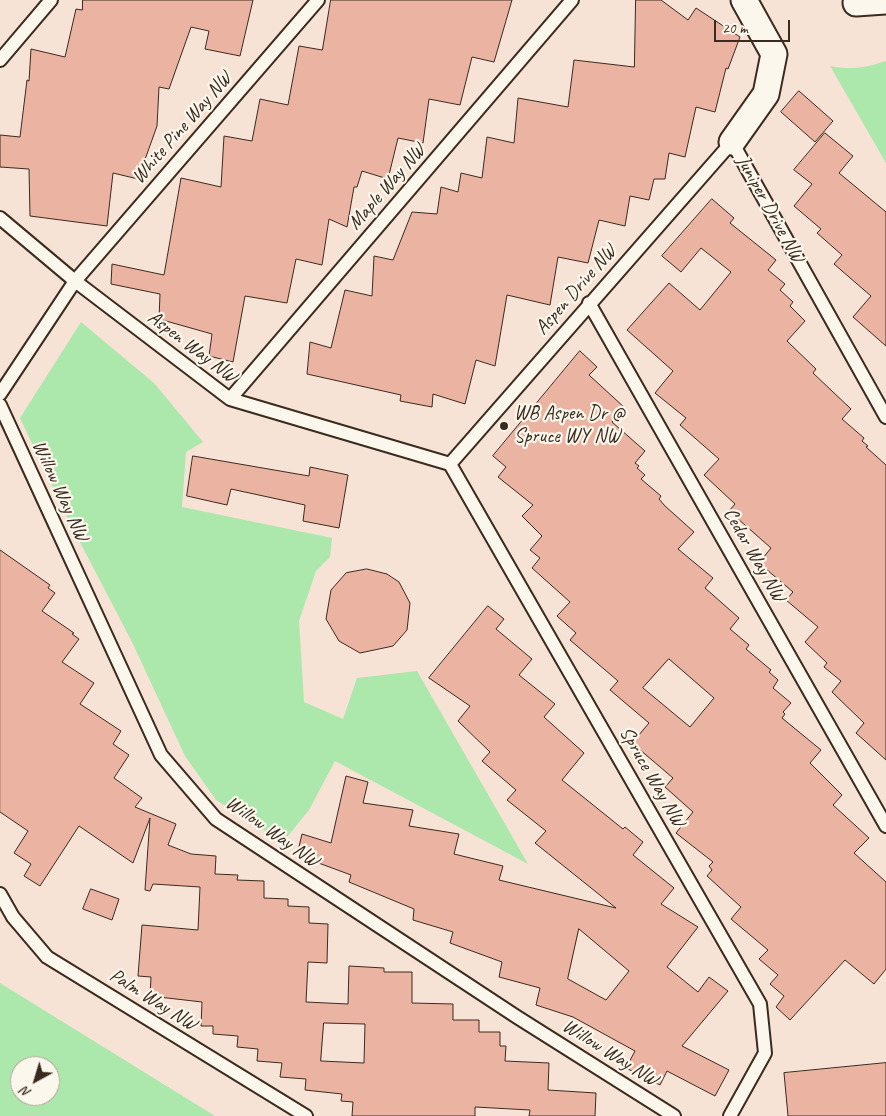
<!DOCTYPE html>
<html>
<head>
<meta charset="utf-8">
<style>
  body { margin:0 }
  #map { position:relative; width:886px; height:1116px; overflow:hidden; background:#f6e3d6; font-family:Caveat,sans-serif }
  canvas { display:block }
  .north { position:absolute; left:10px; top:1056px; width:50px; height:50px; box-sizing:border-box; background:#fbf7ec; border:1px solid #aea59a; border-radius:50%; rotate:219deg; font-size:14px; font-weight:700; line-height:20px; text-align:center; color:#3b2a1e }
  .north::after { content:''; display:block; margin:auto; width:18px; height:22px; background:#3b2a1e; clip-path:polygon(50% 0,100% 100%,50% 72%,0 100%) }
  .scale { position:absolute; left:714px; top:20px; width:76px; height:22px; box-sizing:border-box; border:2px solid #3b2a1e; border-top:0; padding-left:6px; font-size:15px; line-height:18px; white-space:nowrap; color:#3b2a1e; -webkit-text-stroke:4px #fbf7ec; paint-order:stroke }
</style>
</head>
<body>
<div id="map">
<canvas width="886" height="1116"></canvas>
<div class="north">N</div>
<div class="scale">20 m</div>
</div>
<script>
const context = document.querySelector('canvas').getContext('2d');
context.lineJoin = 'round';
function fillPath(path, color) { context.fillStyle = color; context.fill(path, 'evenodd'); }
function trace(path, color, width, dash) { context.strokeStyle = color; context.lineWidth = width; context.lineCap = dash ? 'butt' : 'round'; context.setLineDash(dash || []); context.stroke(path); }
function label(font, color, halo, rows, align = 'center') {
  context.font = font + ' Caveat,sans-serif'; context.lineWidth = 4.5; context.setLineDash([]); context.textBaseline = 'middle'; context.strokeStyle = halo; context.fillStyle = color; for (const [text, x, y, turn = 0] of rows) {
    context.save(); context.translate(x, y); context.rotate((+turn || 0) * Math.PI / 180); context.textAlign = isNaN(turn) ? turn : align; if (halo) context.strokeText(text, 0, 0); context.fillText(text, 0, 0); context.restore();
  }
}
const green = new Path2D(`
  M 886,61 L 886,163 L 830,66 C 851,70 865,68 886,61 Z
  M 81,322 L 154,383 L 203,442 L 186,452 L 182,507 L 332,538 L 330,557 L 316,571 L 299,621 L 304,702 L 343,719 L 357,678 L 417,671 L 528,864 L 335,761 L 309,810 L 283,842 L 216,800 L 185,756 L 132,642 L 70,523 L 20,418 Z
  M 0,983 L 215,1116 L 0,1116 ZM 20,1066 L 50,1066 L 50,1096 L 20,1096 Z`);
const building = new Path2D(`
  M 83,0 L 253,0 L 240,56 L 205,49 L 209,31 L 191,27 L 169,89 L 159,87 L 157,126 L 138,179 L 113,173 L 107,226 L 30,216 L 29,169 L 0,167 L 0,135 L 20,137 L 27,80 L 29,81 L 31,49 L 65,57 L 76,9 L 82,10 Z
  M 331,0 L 512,0 L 494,62 L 472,57 L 460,105 L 429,99 L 423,143 L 398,138 L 388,179 L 362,171 L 357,187 L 354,187 L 347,227 L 329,219 L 322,265 L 296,259 L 287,303 L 245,296 L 233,362 L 209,356 L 212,334 L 159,319 L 160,294 L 111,284 L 112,264 L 164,275 L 181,178 L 221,187 L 224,136 L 252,141 L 260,99 L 288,105 L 299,46 L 322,50 Z
  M 636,0 L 661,0 L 688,20 L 696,8 L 740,37 L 728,69 L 726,68 L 715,112 L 696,107 L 685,157 L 669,153 L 665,179 L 654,179 L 649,200 L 630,196 L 625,226 L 599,220 L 588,263 L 558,257 L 550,305 L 507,295 L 495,366 L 476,360 L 465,404 L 433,394 L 432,407 L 400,401 L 401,395 L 307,374 L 310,342 L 331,348 L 345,290 L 372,296 L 374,256 L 393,260 L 412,212 L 437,214 L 441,187 L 458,192 L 461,173 L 482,178 L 487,137 L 514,143 L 518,98 L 568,107 L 574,60 L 634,67 Z
  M 799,91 L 833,121 L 815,142 L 781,112 Z
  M 825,133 L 853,156 L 839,173 L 886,212 L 886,346 L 853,317 L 871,296 L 834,264 L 842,255 L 817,233 L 821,229 L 794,206 L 812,184 L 794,170 Z
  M 712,199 L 734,218 L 730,223 L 776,260 L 768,270 L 785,284 L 780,290 L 793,302 L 790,306 L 805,321 L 787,341 L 816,369 L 813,373 L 851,409 L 842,419 L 864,438 L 862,441 L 868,446 L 866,447 L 886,465 L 886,760 L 856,733 L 864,723 L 832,692 L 841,681 L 824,667 L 827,663 L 805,642 L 818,627 L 786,600 L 793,592 L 759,563 L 771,548 L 729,511 L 735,504 L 704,475 L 719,459 L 680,425 L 686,418 L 655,393 L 673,371 L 627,330 L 669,283 L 700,310 L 731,272 L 701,248 L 681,272 L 662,256 Z
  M 580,351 L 597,367 L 589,375 L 625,408 L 612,422 L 645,451 L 635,463 L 639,466 L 637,468 L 645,475 L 641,479 L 661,496 L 659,499 L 665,506 L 694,532 L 678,549 L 713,578 L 705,588 L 739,618 L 730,629 L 749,645 L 746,649 L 771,670 L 769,672 L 778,680 L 773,688 L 791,703 L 783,712 L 785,714 L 782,718 L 821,750 L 810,763 L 842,795 L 833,805 L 869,838 L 854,853 L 886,882 L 886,969 L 874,984 L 845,960 L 790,1020 L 776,1007 L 784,996 L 770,984 L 778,975 L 759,959 L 768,950 L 731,919 L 741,907 L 707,876 L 712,870 L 709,866 L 713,862 L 676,833 L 693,812 L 665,787 L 673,778 L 632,743 L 649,723 L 610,690 L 618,681 L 570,640 L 576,633 L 557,616 L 570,602 L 532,568 L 540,558 L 530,550 L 542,536 L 522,516 L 533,505 L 498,477 L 506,467 L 493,456 ZM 669,659 L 714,698 L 690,727 L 643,688 Z
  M 193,456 L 309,476 L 310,467 L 348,475 L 339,528 L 303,521 L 305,505 L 231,489 L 227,505 L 187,496 Z
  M 0,550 L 50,585 L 48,588 L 55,593 L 42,611 L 74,633 L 72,634 L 79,639 L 62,662 L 94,683 L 80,704 L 121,731 L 113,744 L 129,755 L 114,778 L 142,798 L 135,807 L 176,824 L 168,845 L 191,854 L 216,856 L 215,874 L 238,875 L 237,880 L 264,881 L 264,898 L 288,899 L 288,906 L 309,907 L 309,923 L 328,924 L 327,963 L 308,962 L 306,1002 L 348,1004 L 349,966 L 384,968 L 384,972 L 412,972 L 412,1003 L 453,1004 L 453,1020 L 479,1020 L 479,1032 L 500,1032 L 500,1046 L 506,1046 L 505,1061 L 549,1063 L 548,1090 L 596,1093 L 595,1116 L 529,1116 L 530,1110 L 475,1107 L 475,1116 L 352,1116 L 353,1102 L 341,1101 L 342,1094 L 305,1090 L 306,1079 L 280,1077 L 282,1063 L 257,1061 L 258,1049 L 237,1047 L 238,1036 L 213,1034 L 213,1026 L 201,1026 L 202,1002 L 150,996 L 151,977 L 138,976 L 142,925 L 198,930 L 200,887 L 153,884 L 150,891 L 145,890 L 150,818 L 133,863 L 79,826 L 40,886 L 24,876 L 31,864 L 14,853 L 28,831 L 0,812 ZM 324,1023 L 365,1024 L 364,1063 L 321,1061 Z
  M 367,569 L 387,574 L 399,582 L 410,603 L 407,630 L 393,646 L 360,653 L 339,641 L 326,619 L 331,590 L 346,573 Z
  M 488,606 L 504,619 L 496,629 L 532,659 L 519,675 L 555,704 L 544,717 L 584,753 L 562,780 L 623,829 L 625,827 L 643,842 L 633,855 L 674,888 L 661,904 L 698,927 L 667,967 L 698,992 L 709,977 L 728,991 L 682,1046 L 729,1070 L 715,1096 L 667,1071 L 660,1085 L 626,1068 L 635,1051 L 573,1017 L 536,1005 L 540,988 L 499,977 L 502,962 L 450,943 L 453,932 L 413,920 L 414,909 L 349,882 L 351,875 L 297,855 L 302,834 L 331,843 L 346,776 L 368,782 L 363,803 L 413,810 L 409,826 L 459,834 L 454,854 L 503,866 L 499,880 L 616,908 L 535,843 L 546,831 L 507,800 L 516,790 L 482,761 L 490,752 L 458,721 L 470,706 L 429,678 ZM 579,929 L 629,971 L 606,1000 L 568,979 Z
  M 91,889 L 119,899 L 112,920 L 83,909 Z
  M 886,1063 L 886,1116 L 788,1116 L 784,1073 Z`);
const service = new Path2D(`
  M 0,60 L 51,0
  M 0,218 L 75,281 L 230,399 L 450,464
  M 589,303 L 886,826
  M 0,394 L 75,281 L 318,0
  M 230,399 L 572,0
  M 0,405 L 161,755 L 216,819 L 517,1017 L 674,1116
  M 450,464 L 760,1004 L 765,1053 L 730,1116
  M 450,464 L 732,142 L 886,417
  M 0,894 L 13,917 L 47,957 L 306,1116`);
const minor = new Path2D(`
  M 856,3 L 886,1
  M 732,142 L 766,94 L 774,54 L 744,0`);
const markers = [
  [504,426,5,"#3b2a1e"]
];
const streetNames = [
  ["White Pine Way NW",182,128,-49],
  ["Maple Way NW",387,187,-49],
  ["Juniper Drive NW",770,209,61],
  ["Aspen Drive NW",576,290,-49],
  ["Aspen Way NW",192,347,37],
  ["Willow Way NW",60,491,65],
  ["Cedar Way NW",754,555,60],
  ["Spruce Way NW",652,777,60],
  ["Willow Way NW",272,832,35],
  ["Palm Way NW",153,1000,32],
  ["Willow Way NW",610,1053,32]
];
const poiNames = [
  ["WB Aspen Dr @",514,414],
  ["Spruce WY NW",514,437]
];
fillPath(green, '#ace7ab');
fillPath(building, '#ebb3a2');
trace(building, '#3b2a1e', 1);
trace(service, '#3b2a1e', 16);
trace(minor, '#3b2a1e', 29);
trace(service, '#fbf7ec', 12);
trace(minor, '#fbf7ec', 25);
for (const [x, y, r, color] of markers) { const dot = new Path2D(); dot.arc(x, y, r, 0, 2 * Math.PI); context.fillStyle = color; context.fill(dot); trace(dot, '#fbf7ec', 2); }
label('20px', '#3b2a1e', '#fbf7ec', streetNames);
label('20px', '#3b2a1e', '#fbf7ec', poiNames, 'left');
</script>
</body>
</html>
